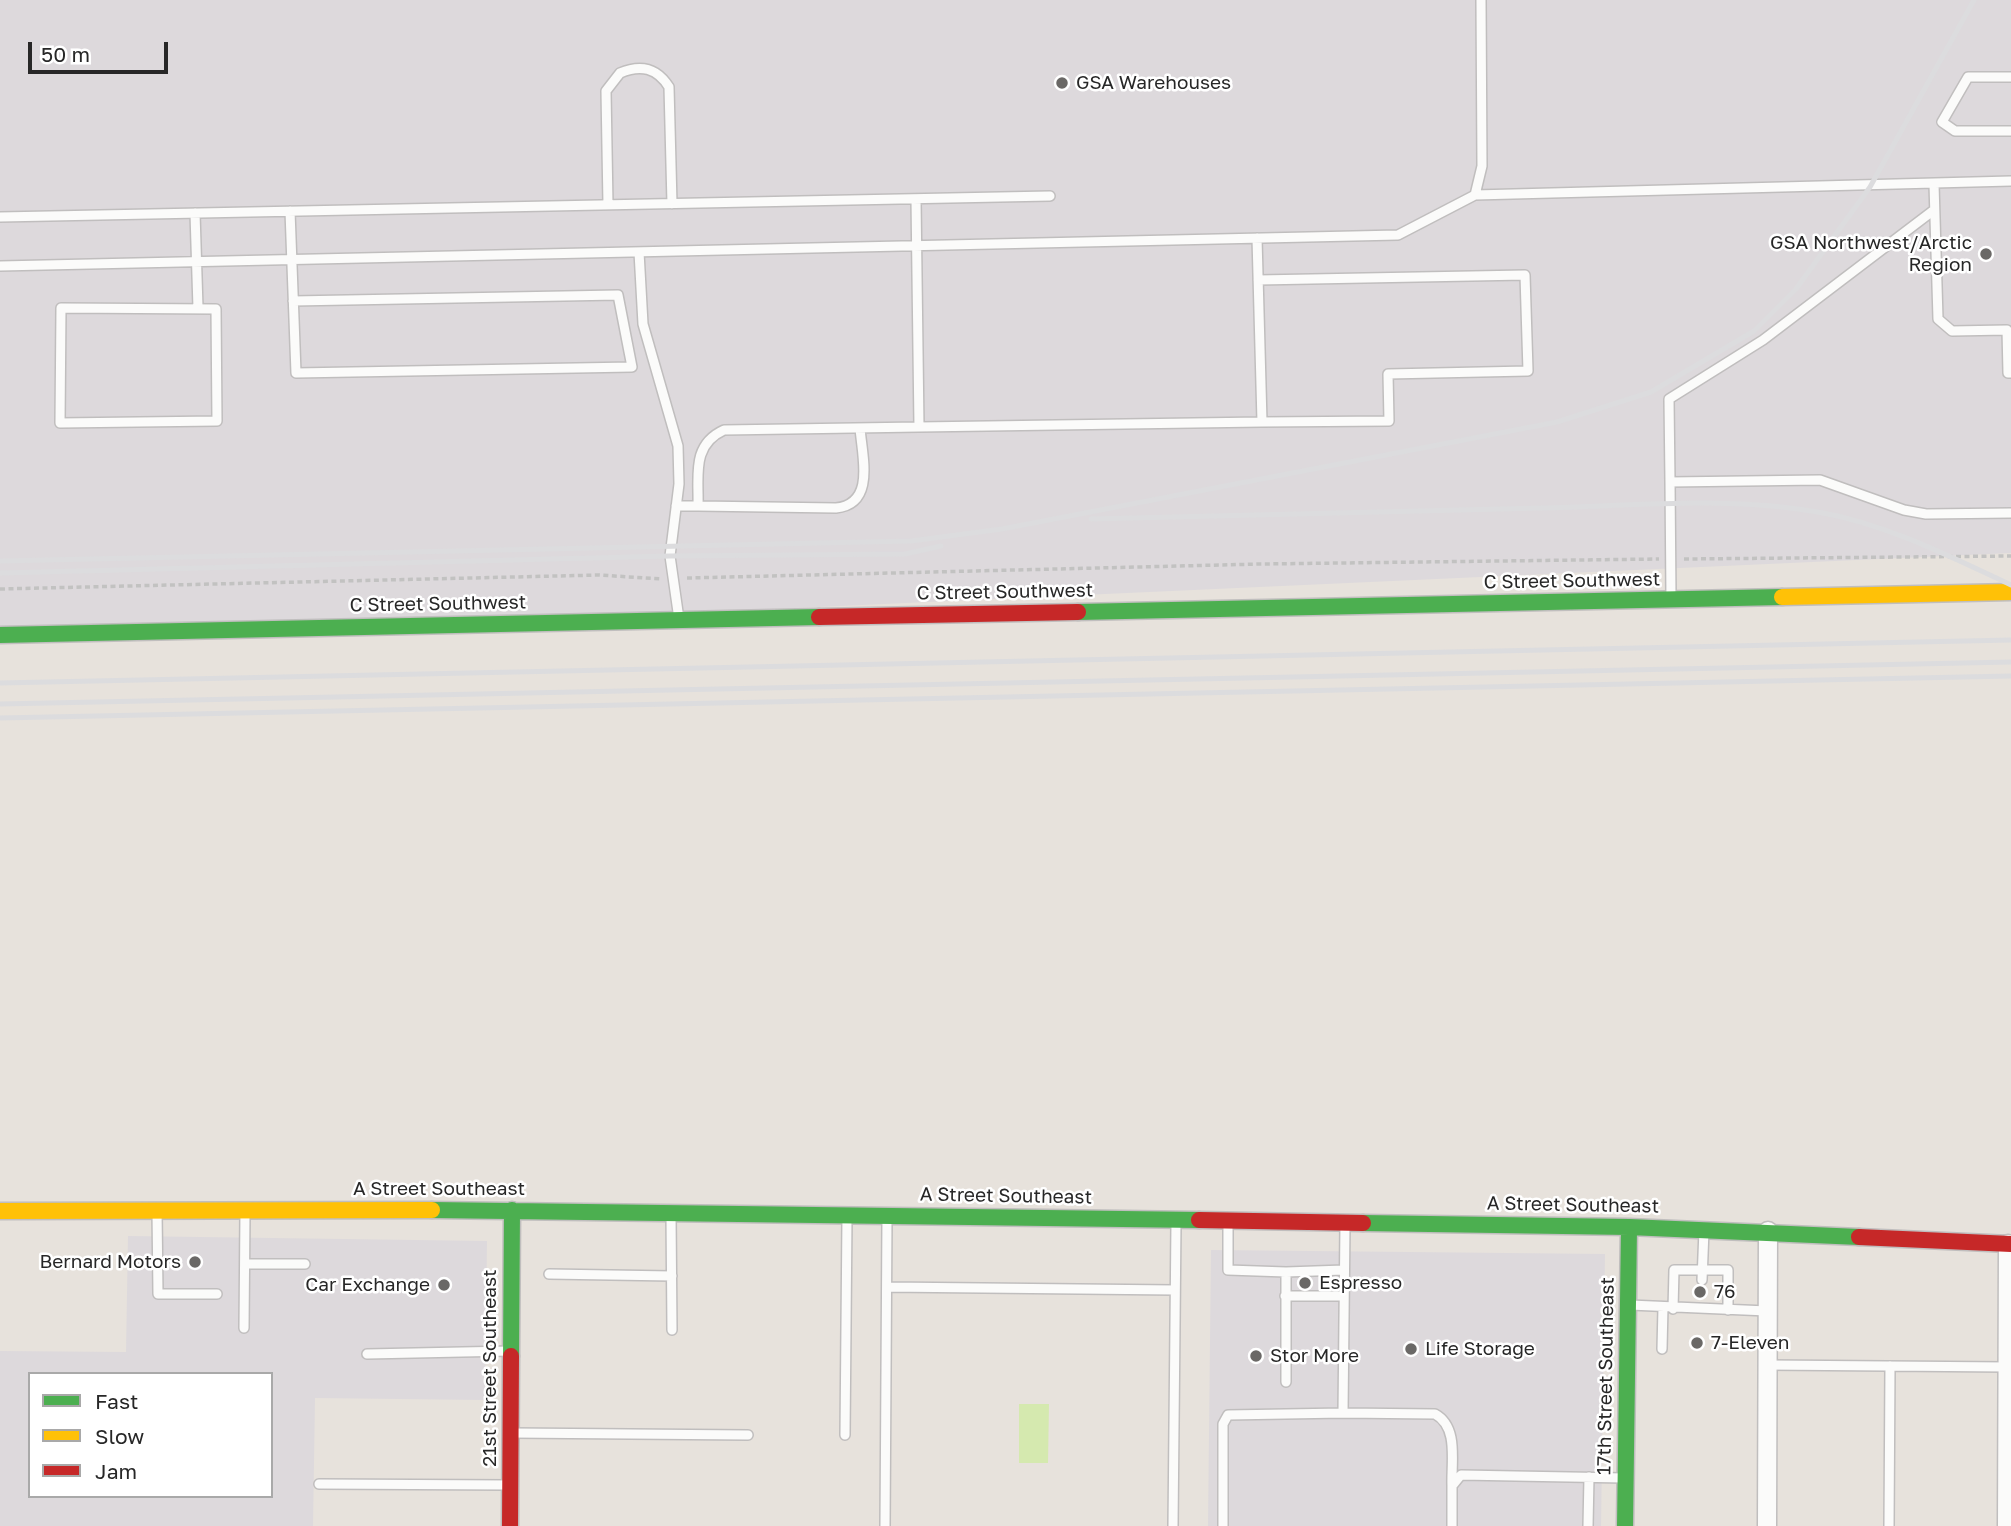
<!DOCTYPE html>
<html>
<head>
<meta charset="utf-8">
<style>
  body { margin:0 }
  #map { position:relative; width:2011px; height:1526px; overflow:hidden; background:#e7e2dc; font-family:"Golos Text",sans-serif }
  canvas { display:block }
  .legend { position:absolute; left:28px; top:1372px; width:245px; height:126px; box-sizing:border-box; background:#fff; border:2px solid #a9a9a9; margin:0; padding:9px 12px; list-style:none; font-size:21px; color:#272727 }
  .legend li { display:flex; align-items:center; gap:14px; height:35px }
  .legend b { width:35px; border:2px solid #a9a9a9 }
  .scale { position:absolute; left:28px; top:42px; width:140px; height:32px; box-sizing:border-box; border:4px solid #272727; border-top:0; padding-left:9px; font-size:21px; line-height:24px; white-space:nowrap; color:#272727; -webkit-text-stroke:5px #fff; paint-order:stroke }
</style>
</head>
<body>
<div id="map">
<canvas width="2011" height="1526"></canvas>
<ul class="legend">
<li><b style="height:9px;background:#4caf50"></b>Fast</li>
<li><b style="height:9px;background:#ffc107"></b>Slow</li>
<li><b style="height:9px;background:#c62828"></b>Jam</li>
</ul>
<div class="scale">50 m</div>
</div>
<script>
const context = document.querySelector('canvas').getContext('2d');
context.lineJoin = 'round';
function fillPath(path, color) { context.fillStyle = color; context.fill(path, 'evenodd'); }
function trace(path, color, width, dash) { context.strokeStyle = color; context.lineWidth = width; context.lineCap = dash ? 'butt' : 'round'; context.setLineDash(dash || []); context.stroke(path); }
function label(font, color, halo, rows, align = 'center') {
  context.font = font + ' "Golos Text",sans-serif'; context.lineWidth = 5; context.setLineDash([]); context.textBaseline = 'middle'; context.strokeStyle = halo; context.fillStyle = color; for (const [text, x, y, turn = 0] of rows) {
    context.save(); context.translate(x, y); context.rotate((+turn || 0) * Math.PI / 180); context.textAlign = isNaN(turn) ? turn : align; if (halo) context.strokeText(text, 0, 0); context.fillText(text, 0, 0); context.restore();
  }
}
const industrial = new Path2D(`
  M 0,0 L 2011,0 L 2011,553 L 0,644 Z
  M 128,1236 L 487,1241 L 485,1400 L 315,1398 L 313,1526 L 0,1526 L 0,1351 L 126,1352 ZM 30,1374 L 271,1374 L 271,1496 L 30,1496 Z
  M 1211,1250 L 1605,1254 L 1601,1526 L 1208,1526 Z`);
const pitch = new Path2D(`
  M 1019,1404 L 1049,1404 L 1048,1463 L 1019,1463 Z`);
const path = new Path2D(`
  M 1684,559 L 2011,556
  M 687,578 L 1261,564 L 1659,559
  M 0,589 L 599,575 L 662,579`);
const lane = new Path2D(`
  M 2011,77 L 1968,77 L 1942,122 L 1955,131 L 2011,131
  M 1934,184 L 1938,319 L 1952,331 L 2007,330 L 2008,373 L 2011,373
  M 1475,195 L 1482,166 L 1481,0
  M 916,199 L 919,427 L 1262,422
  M 608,205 L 606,91 L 620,73 C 641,64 657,68 669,87 L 672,204
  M 290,211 L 296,373 L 632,367 L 618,295 L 293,301
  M 195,213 L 198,308
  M 0,217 L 1050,196
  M 1257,238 C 1259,299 1260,361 1262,422 L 1389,421 L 1388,374 L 1528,371 L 1525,275 L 1258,280
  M 639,252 L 643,324 L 678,446 L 679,484 L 670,556 L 679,619
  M 0,266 L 1398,235 L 1475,195 L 2011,181
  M 61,308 L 216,309 L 217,421 L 60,423 Z
  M 1670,482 L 1669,399 L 1763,340 L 1934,210
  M 676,506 L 698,506 C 699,476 691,445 724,430 L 919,427
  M 698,506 L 836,508 C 876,504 862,456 860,428
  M 1671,598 L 1670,482 L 1820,480 L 1904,510 L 1926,514 L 2011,513
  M 157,1211 L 158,1294 L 217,1294
  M 671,1215 L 672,1330
  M 1228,1222 L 1228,1270 L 1286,1272 L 1286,1382
  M 1345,1224 L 1343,1413 L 1435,1414 C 1459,1427 1451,1462 1452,1486
  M 245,1264 L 305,1264
  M 1286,1272 L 1344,1270
  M 549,1274 L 672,1276
  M 1702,1280 L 1704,1230
  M 887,1287 L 1175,1290
  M 1285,1296 L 1344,1296
  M 1630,1305 L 1767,1311
  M 1673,1309 L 1674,1270 L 1728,1270 L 1728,1310
  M 244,1328 L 245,1212
  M 1662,1349 L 1663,1307
  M 367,1354 L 510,1351
  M 1767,1365 L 2007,1367
  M 512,1433 L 748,1435
  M 845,1435 L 847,1217
  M 319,1484 L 508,1485
  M 885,1526 L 887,1217
  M 1173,1526 L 1176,1223
  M 1223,1526 L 1223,1424 L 1228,1415 L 1343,1413
  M 1452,1526 L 1452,1486 L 1461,1475 L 1624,1478
  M 1588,1526 L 1589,1477
  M 1889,1526 L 1890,1366`);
const street = new Path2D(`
  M 1767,1526 L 1768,1231
  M 2007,1526 L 2008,1244`);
const fast = new Path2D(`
  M 1078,612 L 1782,597
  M 0,635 L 819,617
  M 432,1210 L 1199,1220
  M 1363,1223 L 1629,1227 L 1859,1237
  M 511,1356 L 512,1210
  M 1625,1526 L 1629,1227`);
const slow = new Path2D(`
  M 1782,597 L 2011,592
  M 0,1211 L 432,1210`);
const jam = new Path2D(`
  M 819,617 L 1078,612
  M 1199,1220 L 1363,1223
  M 1859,1237 L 2011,1244
  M 510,1526 L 511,1356`);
const rail = new Path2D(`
  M 1091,519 C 1241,515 1392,512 1542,508 C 1633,506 1728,496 1818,512 C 1886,524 1949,556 2011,585
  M 0,561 L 911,541 L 1002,529 L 1557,422 L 1651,392 L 1754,331 L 1796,289 L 1870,187 L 1974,0
  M 0,573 L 670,556 L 905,554 L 941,546
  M 0,683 L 2011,640
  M 0,704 L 2011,662
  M 0,718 L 2011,676`);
const markers = [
  [1062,83,7,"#6a6866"],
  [1986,254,7,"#6a6866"],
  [195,1262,7,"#6a6866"],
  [1305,1283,7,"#6a6866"],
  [444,1285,7,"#6a6866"],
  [1700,1292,7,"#6a6866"],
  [1697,1343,7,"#6a6866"],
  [1411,1349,7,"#6a6866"],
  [1256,1356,7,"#6a6866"]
];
const poiNames = [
  ["GSA Warehouses",1076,83],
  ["GSA Northwest/Arctic",1972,243,"right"],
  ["Region",1972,265,"right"],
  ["Bernard Motors",181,1262,"right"],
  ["Espresso",1319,1283],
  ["Car Exchange",430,1285,"right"],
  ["76",1714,1292],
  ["7-Eleven",1711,1343],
  ["Life Storage",1425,1349],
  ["Stor More",1270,1356]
];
const streetNames = [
  ["C Street Southwest",1572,581,-1],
  ["C Street Southwest",1005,592,-1],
  ["C Street Southwest",438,604,-1],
  ["A Street Southeast",439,1189],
  ["A Street Southeast",1006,1196,1],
  ["A Street Southeast",1573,1205,1],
  ["21st Street Southeast",490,1368,-90],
  ["17th Street Southeast",1606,1376,-89]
];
fillPath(industrial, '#ddd9dc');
fillPath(pitch, '#d5e9af');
trace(lane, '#c0bebe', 12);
trace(street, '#c0bebe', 21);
trace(fast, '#c0bebe', 19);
trace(slow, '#c0bebe', 19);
trace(jam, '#c0bebe', 19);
trace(path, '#c2c2c1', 3.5, [5, 3.5]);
trace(lane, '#fbfbfa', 9);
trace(street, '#fbfbfa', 18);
trace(fast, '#4caf50', 16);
trace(slow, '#ffc107', 16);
trace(jam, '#c62828', 16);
trace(rail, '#dcdcde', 5);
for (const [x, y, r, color] of markers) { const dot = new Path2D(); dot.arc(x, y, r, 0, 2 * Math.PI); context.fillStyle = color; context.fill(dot); trace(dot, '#fff', 2.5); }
label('19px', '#272727', '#fff', poiNames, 'left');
label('19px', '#272727', '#fff', streetNames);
</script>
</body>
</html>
